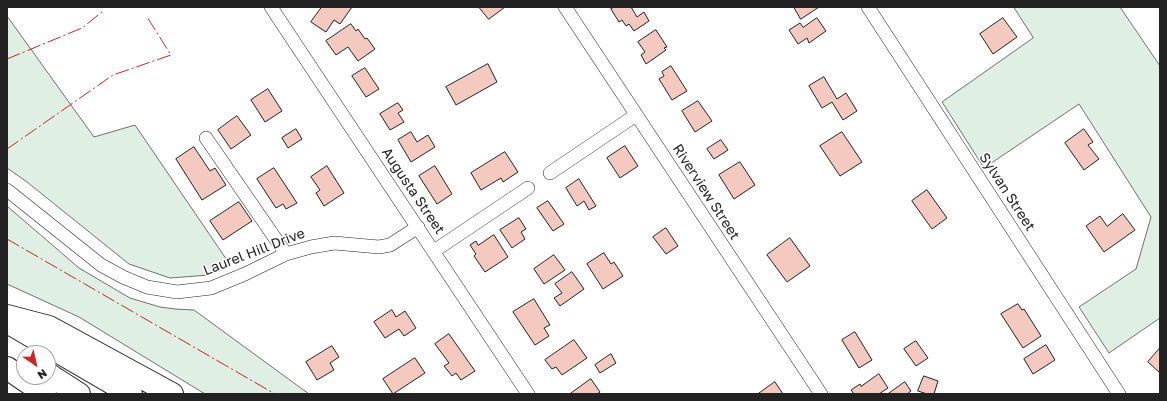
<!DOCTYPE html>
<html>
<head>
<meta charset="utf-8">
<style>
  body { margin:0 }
  #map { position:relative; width:1167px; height:401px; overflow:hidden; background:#fff; font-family:"Golos Text",sans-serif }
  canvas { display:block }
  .frame { position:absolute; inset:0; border:8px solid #222; pointer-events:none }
  .north { position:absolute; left:16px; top:345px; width:40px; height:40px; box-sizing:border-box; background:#fff; border:1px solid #a7a7a7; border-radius:50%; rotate:146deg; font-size:11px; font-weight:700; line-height:16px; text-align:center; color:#222 }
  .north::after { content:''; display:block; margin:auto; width:14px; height:18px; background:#c62828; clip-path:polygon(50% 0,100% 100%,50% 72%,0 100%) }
</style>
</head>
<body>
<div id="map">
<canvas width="1167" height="401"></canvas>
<div class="frame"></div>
<div class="north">N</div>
</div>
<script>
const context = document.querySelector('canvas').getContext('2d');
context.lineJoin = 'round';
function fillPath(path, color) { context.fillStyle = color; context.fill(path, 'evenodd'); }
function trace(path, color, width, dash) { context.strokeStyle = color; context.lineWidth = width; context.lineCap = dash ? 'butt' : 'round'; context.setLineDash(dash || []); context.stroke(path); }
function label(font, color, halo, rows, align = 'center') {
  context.font = font + ' "Golos Text",sans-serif'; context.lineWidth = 3; context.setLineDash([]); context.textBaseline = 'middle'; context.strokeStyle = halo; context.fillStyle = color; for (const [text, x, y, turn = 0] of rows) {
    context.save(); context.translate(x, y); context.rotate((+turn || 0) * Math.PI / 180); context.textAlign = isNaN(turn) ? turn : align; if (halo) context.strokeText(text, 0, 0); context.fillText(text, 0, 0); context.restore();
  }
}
const green = new Path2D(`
  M 1014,7 L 1120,7 L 1160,66 L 1160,318 L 1109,353 L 1079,307 L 1136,269 L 1151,217 L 1079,104 L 984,168 L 942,102 L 1033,38 Z
  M 7,16 L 94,137 L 135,125 L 231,266 L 209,275 L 170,278 L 129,264 L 27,182 L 7,168 Z
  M 7,206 L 79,268 L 130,298 L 160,307 L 175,309 L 194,310 L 309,394 L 205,394 L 79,317 L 7,284 Z`);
const building = new Path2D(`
  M 322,7 L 352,7 L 340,24 L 334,20 L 326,32 L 311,22 Z
  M 479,7 L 505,7 L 489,19 Z
  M 615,7 L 631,7 L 637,17 L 644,12 L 649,21 L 634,31 L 629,24 L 626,26 L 622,20 L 619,22 L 611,9 Z
  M 794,7 L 819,7 L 801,19 Z
  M 817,18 L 826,31 L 809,43 L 807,38 L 798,44 L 789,30 L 800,23 L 803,27 Z
  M 1003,18 L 1017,37 L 993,54 L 980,34 Z
  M 351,24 L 356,31 L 358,29 L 365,39 L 367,38 L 375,49 L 358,61 L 348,47 L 336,55 L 326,41 Z
  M 656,30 L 667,47 L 664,48 L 666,50 L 646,64 L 641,55 L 645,52 L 638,42 Z
  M 488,64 L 497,82 L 456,105 L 446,87 Z
  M 671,66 L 687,91 L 672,100 L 659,79 L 664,76 L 662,72 Z
  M 365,68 L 379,89 L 366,97 L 352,76 Z
  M 824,77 L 837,99 L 846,93 L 857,111 L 843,120 L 832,102 L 822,108 L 809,86 Z
  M 268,89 L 282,111 L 265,122 L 251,100 Z
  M 698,101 L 712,121 L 695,132 L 682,111 Z
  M 398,103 L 403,110 L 398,113 L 404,122 L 390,130 L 380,114 Z
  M 237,116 L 251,135 L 231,149 L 218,130 Z
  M 296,129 L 302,139 L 288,148 L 282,138 Z
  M 1084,129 L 1093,142 L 1088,145 L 1099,159 L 1084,170 L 1065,143 Z
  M 411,132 L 417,142 L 428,135 L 435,147 L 411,162 L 398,140 Z
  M 842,132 L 862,162 L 840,176 L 820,146 Z
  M 721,140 L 728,150 L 714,159 L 707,149 Z
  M 625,146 L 638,166 L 620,178 L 607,158 Z
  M 194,147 L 210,171 L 215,168 L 226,185 L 202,200 L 176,159 Z
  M 505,152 L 518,172 L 503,182 L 501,178 L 481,190 L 471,173 Z
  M 740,162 L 755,185 L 734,199 L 719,175 Z
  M 327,166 L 344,193 L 324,206 L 316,193 L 320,190 L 311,177 Z
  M 435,166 L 452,194 L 437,204 L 419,176 Z
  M 274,168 L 297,203 L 286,209 L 283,204 L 276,208 L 257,179 Z
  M 579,179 L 596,206 L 589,210 L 584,201 L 577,206 L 566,188 Z
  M 927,190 L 947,218 L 932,229 L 912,201 Z
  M 548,201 L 564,224 L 553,231 L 537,208 Z
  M 239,202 L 252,221 L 223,240 L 210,221 Z
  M 1123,214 L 1135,230 L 1104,252 L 1086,226 L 1100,216 L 1107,226 Z
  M 519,218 L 526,229 L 521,232 L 525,239 L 512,248 L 500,230 Z
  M 666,228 L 678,246 L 666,254 L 653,237 Z
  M 494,235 L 508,257 L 485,272 L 474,256 L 476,254 L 470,245 L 476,241 L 478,245 Z
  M 790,238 L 810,266 L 787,282 L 767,255 Z
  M 604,253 L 611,264 L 614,262 L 623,276 L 603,289 L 587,264 Z
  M 554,255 L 565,270 L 544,284 L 534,269 Z
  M 572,272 L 584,289 L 560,306 L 554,298 L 562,293 L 555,284 Z
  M 534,299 L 550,325 L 544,328 L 549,336 L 535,345 L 513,312 Z
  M 1018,304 L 1022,310 L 1024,309 L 1041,336 L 1023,348 L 1001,314 Z
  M 392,310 L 396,317 L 405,311 L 416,328 L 404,336 L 399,329 L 385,338 L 374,322 Z
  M 855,332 L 872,360 L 859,368 L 842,340 Z
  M 449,334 L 475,371 L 461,380 L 456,373 L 452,376 L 444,366 L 449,363 L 435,344 Z
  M 574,340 L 587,358 L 562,375 L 556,367 L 552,369 L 545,360 Z
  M 916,341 L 928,358 L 916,366 L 904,349 Z
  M 1046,345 L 1055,360 L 1033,374 L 1024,359 Z
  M 332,346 L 339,357 L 330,363 L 334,370 L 317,380 L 306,362 Z
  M 1160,348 L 1160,370 L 1159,372 L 1148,362 Z
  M 611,354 L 616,363 L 600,373 L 595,365 Z
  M 415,358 L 425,373 L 393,394 L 383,379 Z
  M 879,374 L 888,388 L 879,394 L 854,394 L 851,390 L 860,384 L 861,386 Z
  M 924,376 L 938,381 L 934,394 L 927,394 L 918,391 Z
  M 591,379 L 600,392 L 597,394 L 570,394 Z
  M 775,382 L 783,394 L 758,394 Z
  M 905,382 L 911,391 L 907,394 L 888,394 Z`);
const street = new Path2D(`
  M 271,7 L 528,394
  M 565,7 L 821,394
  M 868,7 L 1119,394
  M 206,138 L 286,254
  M 550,173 L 636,115
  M 7,190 L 101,265 L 123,277 L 147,287 L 177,292 L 211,288 L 245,274 L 286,254 L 311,247 L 334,243 L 379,247 L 390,245 L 418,227
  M 434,251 L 528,188`);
const highway = new Path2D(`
  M 7,316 L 49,327 L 172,394
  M 14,326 L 131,394
  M 7,368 L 45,394
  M 48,374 L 79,394`);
const power = new Path2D(`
  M 7,59 L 82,28 L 102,12
  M 7,149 L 113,75 L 171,55 L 147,17
  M 7,239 L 275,394`);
const streetNames = [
  ["Augusta Street",413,191,56],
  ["Riverview Street",706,192,57],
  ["Sylvan Street",1007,192,57],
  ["Laurel Hill Drive",254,252,-21]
];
fillPath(green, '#e0efe3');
trace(green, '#6f6f6f', 1);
fillPath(building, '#f3c9c0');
trace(building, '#222', 1);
trace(street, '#222', 14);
trace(highway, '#222', 24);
trace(street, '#fff', 13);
trace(highway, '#fff', 22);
trace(power, '#c62828', 1, [14, 3, 2, 3]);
label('14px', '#222', '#fff', streetNames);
</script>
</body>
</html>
